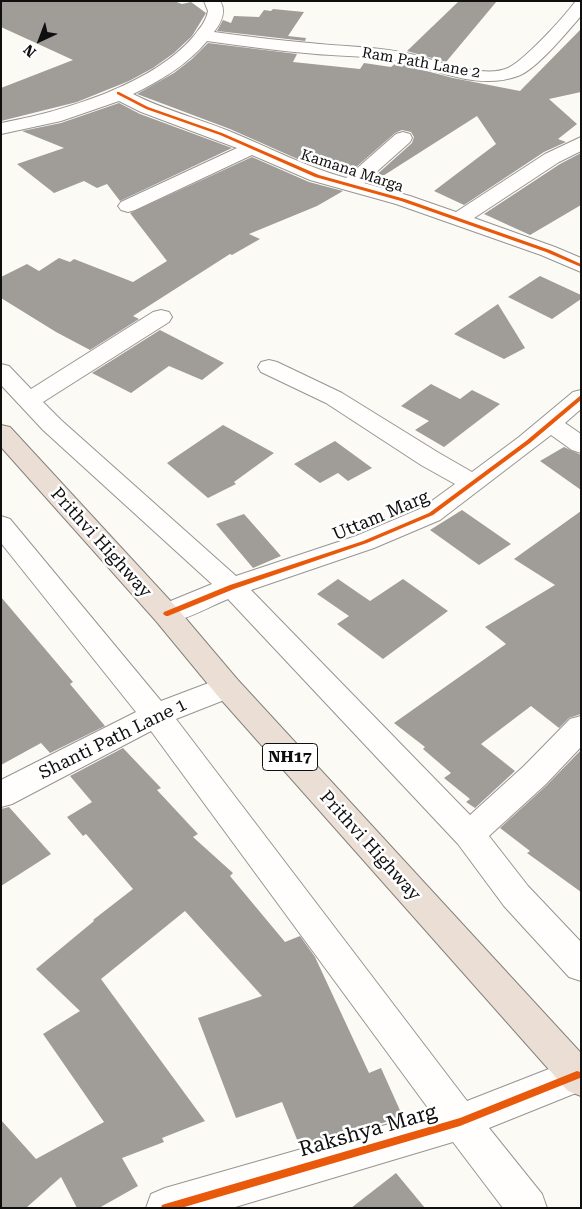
<!DOCTYPE html>
<html>
<head>
<meta charset="utf-8">
<style>
  body { margin:0 }
  #map { position:relative; width:582px; height:1209px; overflow:hidden; background:#fcfaf4; font-family:"Roboto Serif",serif }
  canvas { display:block }
  .frame { position:absolute; inset:0; border:2px solid #0f0f0f; pointer-events:none }
  .north { position:absolute; left:15px; top:15px; width:50px; height:50px; -webkit-text-stroke:4px #fff; paint-order:stroke; rotate:223deg; font-size:14px; font-weight:700; line-height:20px; text-align:center; color:#0f0f0f }
  .north::after { content:''; display:block; margin:auto; width:18px; height:22px; background:#0f0f0f; clip-path:polygon(50% 0,100% 100%,50% 72%,0 100%) }
</style>
</head>
<body>
<div id="map">
<canvas width="582" height="1209"></canvas>
<div class="frame"></div>
<div class="north">N</div>
</div>
<script>
const context = document.querySelector('canvas').getContext('2d');
context.lineJoin = 'round';
function fillPath(path, color) { context.fillStyle = color; context.fill(path, 'evenodd'); }
function trace(path, color, width, dash) { context.strokeStyle = color; context.lineWidth = width; context.lineCap = dash ? 'butt' : 'round'; context.setLineDash(dash || []); context.stroke(path); }
function label(font, color, halo, rows, align = 'center') {
  context.font = font + ' "Roboto Serif",serif'; context.lineWidth = 5; context.setLineDash([]); context.textBaseline = 'middle'; context.strokeStyle = halo; context.fillStyle = color; for (const [text, x, y, turn = 0] of rows) {
    context.save(); context.translate(x, y); context.rotate((+turn || 0) * Math.PI / 180); context.textAlign = isNaN(turn) ? turn : align; if (halo) context.strokeText(text, 0, 0); context.fillText(text, 0, 0); context.restore();
  }
}
const building = new Path2D(`
  M 1,1 L 174,1 L 182,4 L 191,2 L 206,13 L 192,36 L 174,53 L 153,68 L 129,81 L 77,102 L 1,121 L 1,88 L 73,60 L 1,27 Z
  M 459,1 L 497,1 L 446,62 L 407,51 Z
  M 273,9 L 304,12 L 288,36 L 306,38 L 305,41 L 217,31 L 223,20 L 231,23 L 234,16 L 259,17 L 264,10 L 271,11 Z
  M 581,29 L 581,92 L 549,99 L 577,124 L 558,139 L 566,142 L 544,152 L 464,205 L 434,191 L 496,144 L 477,116 L 375,181 L 373,178 L 412,143 L 414,137 L 411,132 L 402,130 L 395,133 L 346,176 L 302,161 L 230,129 L 137,94 L 174,73 L 192,59 L 208,43 L 297,54 L 293,62 L 360,69 L 364,63 L 391,67 L 396,63 L 453,78 L 520,91 Z
  M 119,103 L 140,114 L 232,148 L 120,201 L 107,184 L 97,188 L 84,181 L 54,193 L 17,164 L 64,148 L 22,131 L 61,123 Z
  M 581,153 L 581,205 L 530,235 L 484,214 L 560,164 Z
  M 252,157 L 309,182 L 343,191 L 317,206 L 249,234 L 260,239 L 232,255 L 230,254 L 133,316 L 139,319 L 90,350 L 56,332 L 1,298 L 1,277 L 27,264 L 39,271 L 59,258 L 70,262 L 74,259 L 133,282 L 167,261 L 130,213 Z
  M 540,276 L 581,295 L 581,299 L 552,319 L 508,297 Z
  M 498,304 L 525,348 L 504,359 L 454,334 Z
  M 160,330 L 224,363 L 202,380 L 169,366 L 131,393 L 92,373 Z
  M 431,384 L 460,399 L 472,390 L 500,404 L 444,447 L 415,430 L 429,421 L 401,406 Z
  M 223,425 L 274,453 L 234,482 L 236,484 L 208,498 L 167,463 Z
  M 335,441 L 372,468 L 348,481 L 338,473 L 320,483 L 294,464 Z
  M 564,447 L 581,455 L 581,490 L 540,461 Z
  M 462,510 L 511,544 L 479,565 L 430,530 Z
  M 581,511 L 581,714 L 569,718 L 559,728 L 531,706 L 481,744 L 515,771 L 475,808 L 466,802 L 470,799 L 444,778 L 451,773 L 423,749 L 425,747 L 394,723 L 506,644 L 485,627 L 555,585 L 514,559 Z
  M 244,514 L 281,556 L 253,568 L 216,524 Z
  M 338,579 L 370,601 L 403,579 L 448,611 L 383,659 L 337,624 L 349,616 L 317,594 Z
  M 1,597 L 73,682 L 70,684 L 105,726 L 50,753 L 41,743 L 1,765 Z
  M 123,748 L 161,788 L 157,790 L 198,834 L 193,837 L 233,873 L 230,876 L 285,942 L 300,936 L 315,957 L 369,1073 L 381,1068 L 403,1117 L 300,1147 L 282,1102 L 236,1118 L 198,1018 L 262,996 L 185,911 L 101,979 L 205,1121 L 162,1138 L 164,1142 L 122,1158 L 138,1186 L 99,1208 L 77,1208 L 61,1177 L 26,1208 L 1,1208 L 1,1120 L 36,1159 L 104,1122 L 43,1034 L 80,1011 L 36,969 L 94,921 L 93,920 L 133,889 L 86,834 L 83,836 L 67,817 L 92,802 L 70,776 Z
  M 581,750 L 581,892 L 527,853 L 530,851 L 500,828 L 547,785 Z
  M 9,807 L 51,854 L 1,886 L 1,809 Z
  M 396,1173 L 425,1208 L 351,1208 Z`);
const minor = new Path2D(`
  M 204,1 L 220,1 C 227,12 221,23 214,32 C 249,37 285,41 320,44 C 352,47 383,47 415,55 C 438,61 484,79 508,68 C 525,60 563,18 575,2 L 581,1 L 581,16 C 568,31 536,70 518,76 C 475,92 430,66 388,59 C 364,56 340,56 316,54 C 280,51 243,46 207,41 C 187,65 160,81 133,94 C 164,110 197,118 229,131 C 268,147 306,167 346,178 L 396,134 L 403,132 L 410,134 L 412,138 L 410,142 L 364,183 L 410,196 L 456,212 L 545,154 L 581,137 L 581,151 L 559,162 L 474,218 L 555,247 L 581,258 L 581,272 L 541,255 L 396,204 L 310,180 L 252,155 L 135,210 L 128,212 L 121,210 L 118,206 L 121,202 L 237,148 L 141,112 L 119,101 L 61,121 L 1,134 L 1,123 C 61,112 152,85 193,37 C 199,29 206,22 208,11 Z
  M 161,310 L 169,312 L 172,317 L 169,322 L 43,402 L 61,420 L 236,576 L 356,536 L 422,508 L 455,484 L 421,465 L 326,403 L 261,372 L 258,367 L 261,362 L 269,360 L 277,362 L 342,393 L 439,453 L 472,472 L 519,437 L 573,392 L 581,390 L 581,409 L 565,423 L 581,434 L 581,453 L 572,450 L 551,435 L 440,520 L 374,548 L 251,590 L 470,815 L 524,766 L 570,719 L 581,716 L 581,747 L 546,784 L 489,836 L 528,886 L 581,942 L 581,981 L 569,977 L 504,906 L 458,844 L 228,599 C 208,607 176,627 156,621 L 152,614 L 156,607 L 212,584 L 43,430 L 1,385 L 1,364 L 9,366 L 31,389 L 153,312 Z
  M 1,516 L 10,519 L 161,701 L 227,676 L 237,679 L 242,687 L 237,695 L 176,719 L 467,1101 L 577,1058 L 581,1059 L 581,1091 L 489,1128 L 542,1194 L 547,1208 L 503,1208 L 453,1142 L 232,1208 L 146,1208 L 151,1194 L 165,1188 L 431,1112 L 151,731 L 12,804 L 1,807 L 1,780 L 136,712 L 1,543 Z`);
const highway = new Path2D(`
  M 1,425 L 10,427 L 176,607 L 237,679 L 581,1053 L 581,1096 L 568,1091 L 217,695 L 156,621 L 1,447 Z`);
const cycleway = new Path2D(`
  M 117,92 L 119,92 L 148,107 L 222,133 L 319,175 L 405,199 L 550,250 L 581,264 L 581,267 L 546,252 L 401,201 L 315,177 L 220,135 L 146,109 L 117,94 Z
  M 581,395 L 581,400 L 530,443 L 433,515 L 367,543 L 234,589 L 168,616 L 166,616 L 163,614 L 164,612 L 230,585 L 363,541 L 429,513 L 526,441 Z
  M 577,1071 L 580,1072 L 581,1074 L 580,1078 L 460,1126 L 181,1208 L 161,1208 L 162,1205 L 165,1204 L 460,1118 Z`);
const farStreetnames = [
  ["Ram Path Lane 2",421,63,10],
  ["Kamana Marga",352,171,18]
];
const shields = [
  [290,757,55]
];
const shieldNames = [
  ["NH17",290,757]
];
const streetNames = [
  ["Uttam Marg",381,516,-23],
  ["Prithvi Highway",101,543,48],
  ["Shanti Path Lane 1",113,739,-26],
  ["Prithvi Highway",370,846,48]
];
const nearStreetnames = [
  ["Rakshya Marg",368,1131,-16]
];
fillPath(building, '#a09d99');
trace(minor, '#969592', 2);
trace(highway, '#83827f', 2);
fillPath(minor, '#fffefd');
fillPath(highway, '#ebdfd5');
fillPath(cycleway, '#e8590c');
label('15px', '#0f0f0f', '#fff', farStreetnames);
for (const [x, y, w] of shields) { const box = new Path2D(); box.roundRect(x - w / 2, y - 13.5, w, 27, 4); context.fillStyle = '#fff'; context.fill(box); trace(box, '#0f0f0f', 1); }
label('bold 16px', '#0f0f0f', null, shieldNames);
label('18px', '#0f0f0f', '#fff', streetNames);
label('21px', '#0f0f0f', '#fff', nearStreetnames);
</script>
</body>
</html>
